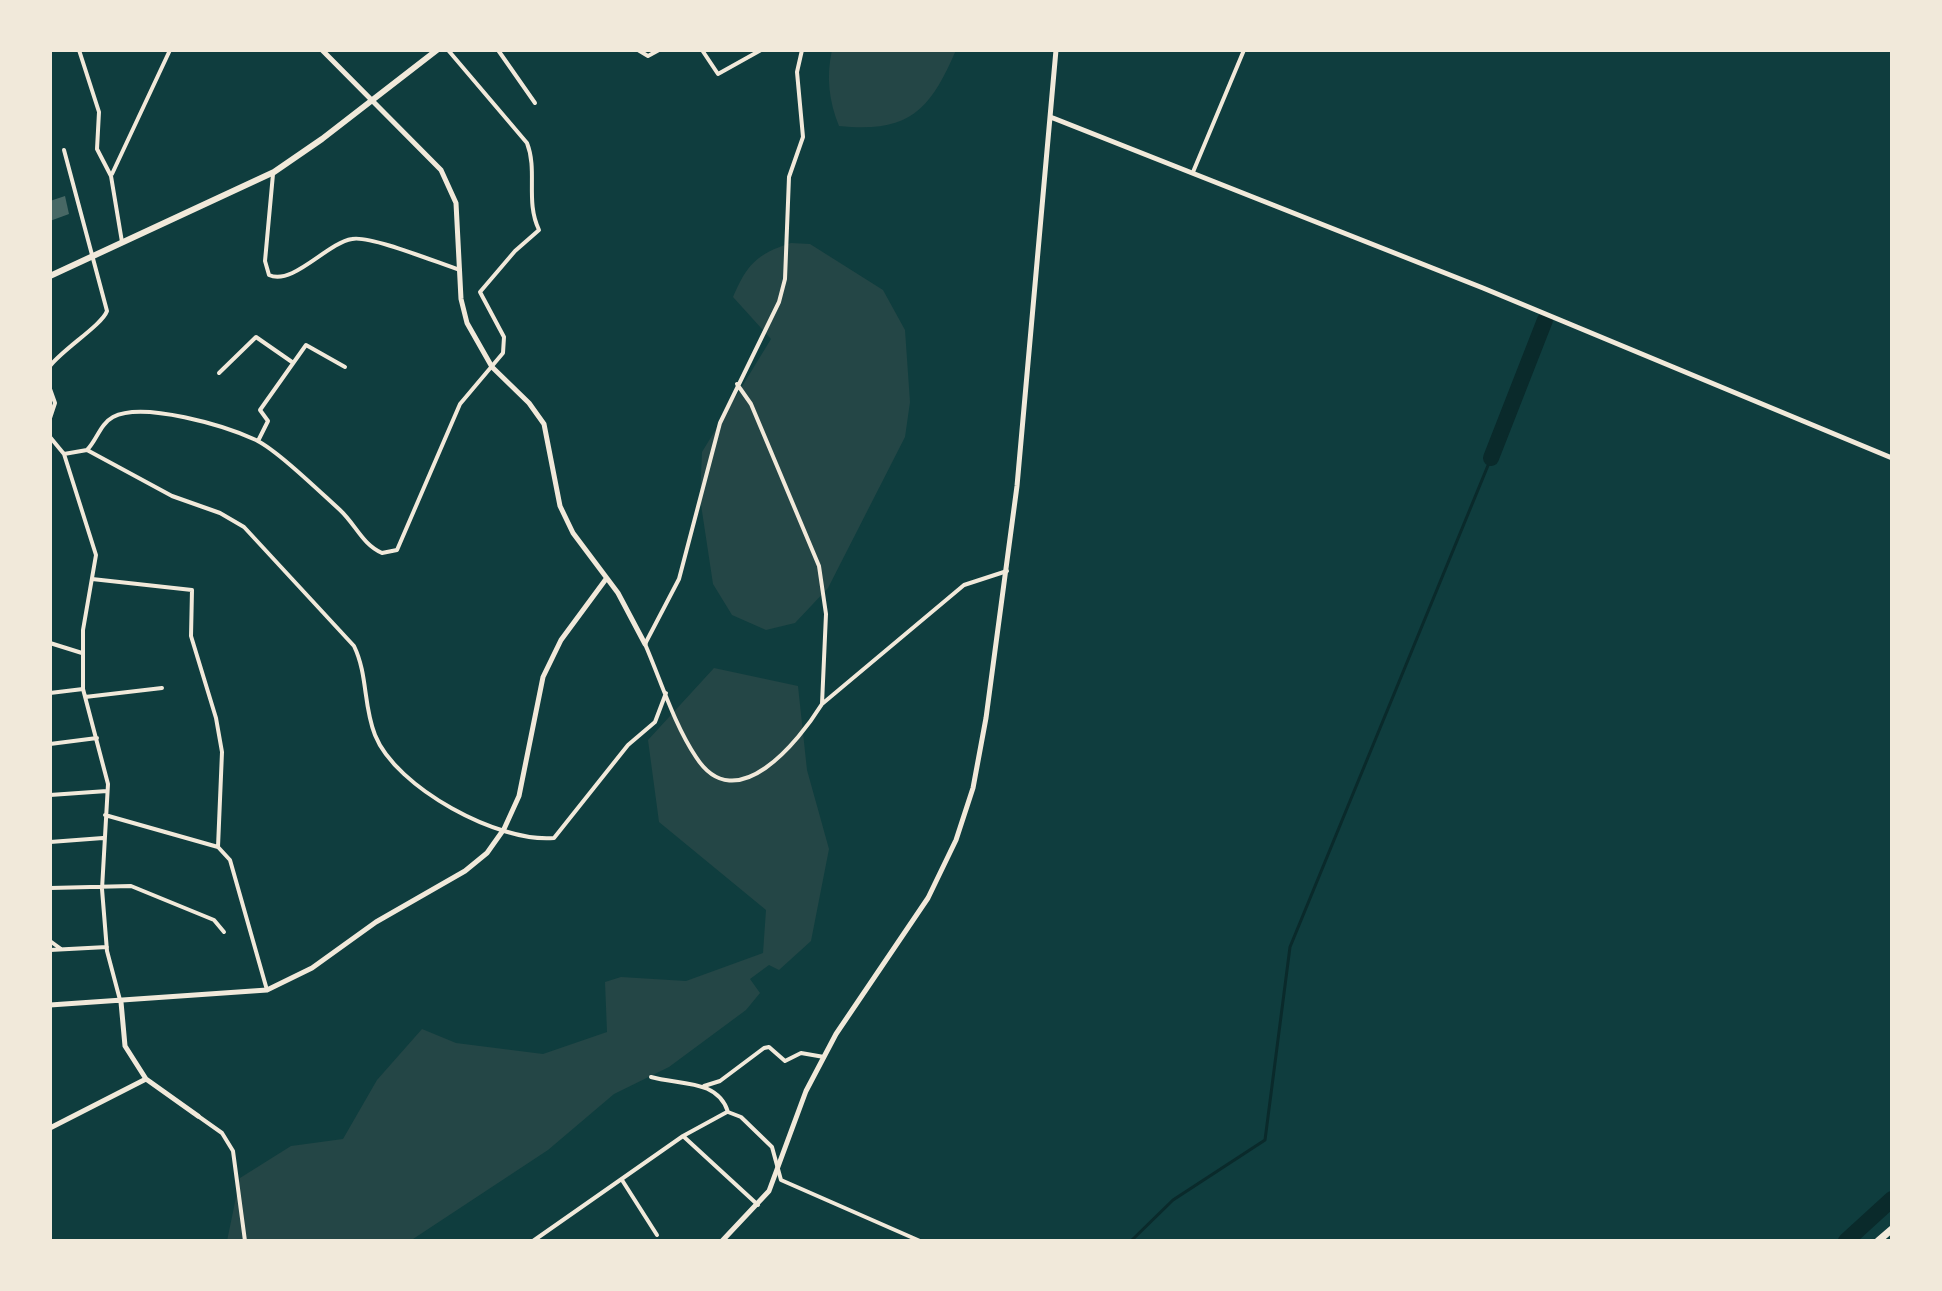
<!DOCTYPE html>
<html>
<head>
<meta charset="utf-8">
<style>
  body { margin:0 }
  #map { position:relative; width:1942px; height:1291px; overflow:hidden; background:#0f3d3e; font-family:"Titillium Web",sans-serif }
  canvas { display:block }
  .frame { position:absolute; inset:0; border:52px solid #f1e9da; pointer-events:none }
</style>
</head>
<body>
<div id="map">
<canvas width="1942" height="1291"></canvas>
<div class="frame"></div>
</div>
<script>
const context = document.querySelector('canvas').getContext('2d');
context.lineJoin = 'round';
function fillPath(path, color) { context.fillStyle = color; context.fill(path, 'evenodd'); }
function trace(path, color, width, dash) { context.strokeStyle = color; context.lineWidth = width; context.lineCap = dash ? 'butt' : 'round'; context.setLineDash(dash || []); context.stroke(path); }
const green = new Path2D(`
  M 832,50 L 956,50 C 930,111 909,133 839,126 C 829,101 826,77 832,50 Z
  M 791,243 L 810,244 L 883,290 L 905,330 L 910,402 L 905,437 L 828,588 L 795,623 L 766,630 L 732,615 L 713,584 L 700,498 L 702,452 L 771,339 L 733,297 C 747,265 756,254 791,243 Z
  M 714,668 L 798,686 L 807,770 L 829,849 L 811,941 L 779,970 L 769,965 L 750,979 L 760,993 L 746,1010 L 669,1067 L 614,1094 L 548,1150 L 410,1241 L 227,1241 L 240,1178 L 291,1146 L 343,1139 L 377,1080 L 422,1029 L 456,1043 L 543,1054 L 607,1032 L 605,982 L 621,977 L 686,981 L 763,953 L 766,910 L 659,822 L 648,740 Z`);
const stream = new Path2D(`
  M 1131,1241 L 1173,1200 L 1265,1140 L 1290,947 L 1489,463`);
const river = new Path2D(`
  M 1491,458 L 1545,320
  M 1846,1241 L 1892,1199`);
const building = new Path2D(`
  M 65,196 L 69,214 L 50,221 L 50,201 Z`);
const minor = new Path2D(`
  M 79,50 L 99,112 L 97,149 L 111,176 L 122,242
  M 498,50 L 535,103
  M 638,50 L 648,56 L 659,50
  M 702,50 L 718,74 L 761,50
  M 802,50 L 797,72 L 803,137 L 789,177 L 785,279 L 779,302 L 720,423 L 679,579 L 645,644 C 661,681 674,724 696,757 C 736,820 799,741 822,704 L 964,585 L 1007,571
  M 1193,172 L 1244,50
  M 112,174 L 170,50
  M 273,174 L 265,261 L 269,275 C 293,286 327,243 352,239 C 370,235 438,263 460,270
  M 50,366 C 63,349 102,325 107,311 L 64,150
  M 219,373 L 256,337 L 292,362
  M 737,384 L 751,404 L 819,566 L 826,614 L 822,704
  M 50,389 L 55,403 L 50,418
  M 50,437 L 64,454 L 96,555 L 83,630 L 83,689 L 108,784 L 102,889 L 107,951 L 120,1000
  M 258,441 L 268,421 L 260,410 L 306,345 L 345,367
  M 87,450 C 97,440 100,424 113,417 C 143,401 226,426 256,440 C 278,451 320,492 340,510 C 356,525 362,544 382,553 L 397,550 L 460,404 L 503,353 L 504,337 L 480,292 L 515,251 L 539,230 C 525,201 538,171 527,143 L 448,50
  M 64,454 L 87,450 L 172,496 L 220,513 L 244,527 L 354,646 C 368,675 363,705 375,735 C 396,788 499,843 554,838 L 628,745 L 655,722 L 666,693
  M 92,579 L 192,590 L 191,636 L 216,718 L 222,752 L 218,847 L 230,860 L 267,990
  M 50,643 L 82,653
  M 50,693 L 83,689
  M 85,697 L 162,688
  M 50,744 L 97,738
  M 50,795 L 107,791
  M 105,815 L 218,847
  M 50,842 L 103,838
  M 50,888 L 131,886 L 214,920 L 224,932
  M 50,941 L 61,949
  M 50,950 L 107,947
  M 651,1077 C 679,1085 718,1079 728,1112 L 741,1117 L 772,1147 L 781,1180 L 920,1241
  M 704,1086 L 720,1081 L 764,1048 L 769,1047 L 785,1061 L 801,1053 L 824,1057
  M 198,1116 L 222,1133 L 233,1151 L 245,1241
  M 683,1136 L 758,1205
  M 622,1180 L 657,1235
  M 533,1241 L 683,1136 L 727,1112`);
const tertiary = new Path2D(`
  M 322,50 L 441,170 L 456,203 L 461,299 L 467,323 L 492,367 L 529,403 L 544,424 L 560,506 L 573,533 L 618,593 L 645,644
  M 1053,118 L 1483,288 L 1892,458
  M 121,1002 L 125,1046 L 146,1079 L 198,1116
  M 50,1005 L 267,990 L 312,968 L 376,922 L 465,871 L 487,853 L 504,829 L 519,796 L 543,677 L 561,640 L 606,579
  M 50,1128 L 146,1079
  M 722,1241 L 769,1191 L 806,1091 L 836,1034 L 928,898 L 956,840 L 973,788 L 986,718 L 1017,486 L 1056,50`);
const primary = new Path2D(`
  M 50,276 L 274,172 L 322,139 L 437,50`);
const trunk = new Path2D(`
  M 1878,1241 L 1892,1229`);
fillPath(green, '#244646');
trace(stream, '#0a2a2b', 3);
trace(river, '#0a2a2b', 16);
fillPath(building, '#486865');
trace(minor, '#f1e9da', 4);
trace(tertiary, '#f1e9da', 5);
trace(primary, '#f1e9da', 6);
trace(trunk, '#f1e9da', 7);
</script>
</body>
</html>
